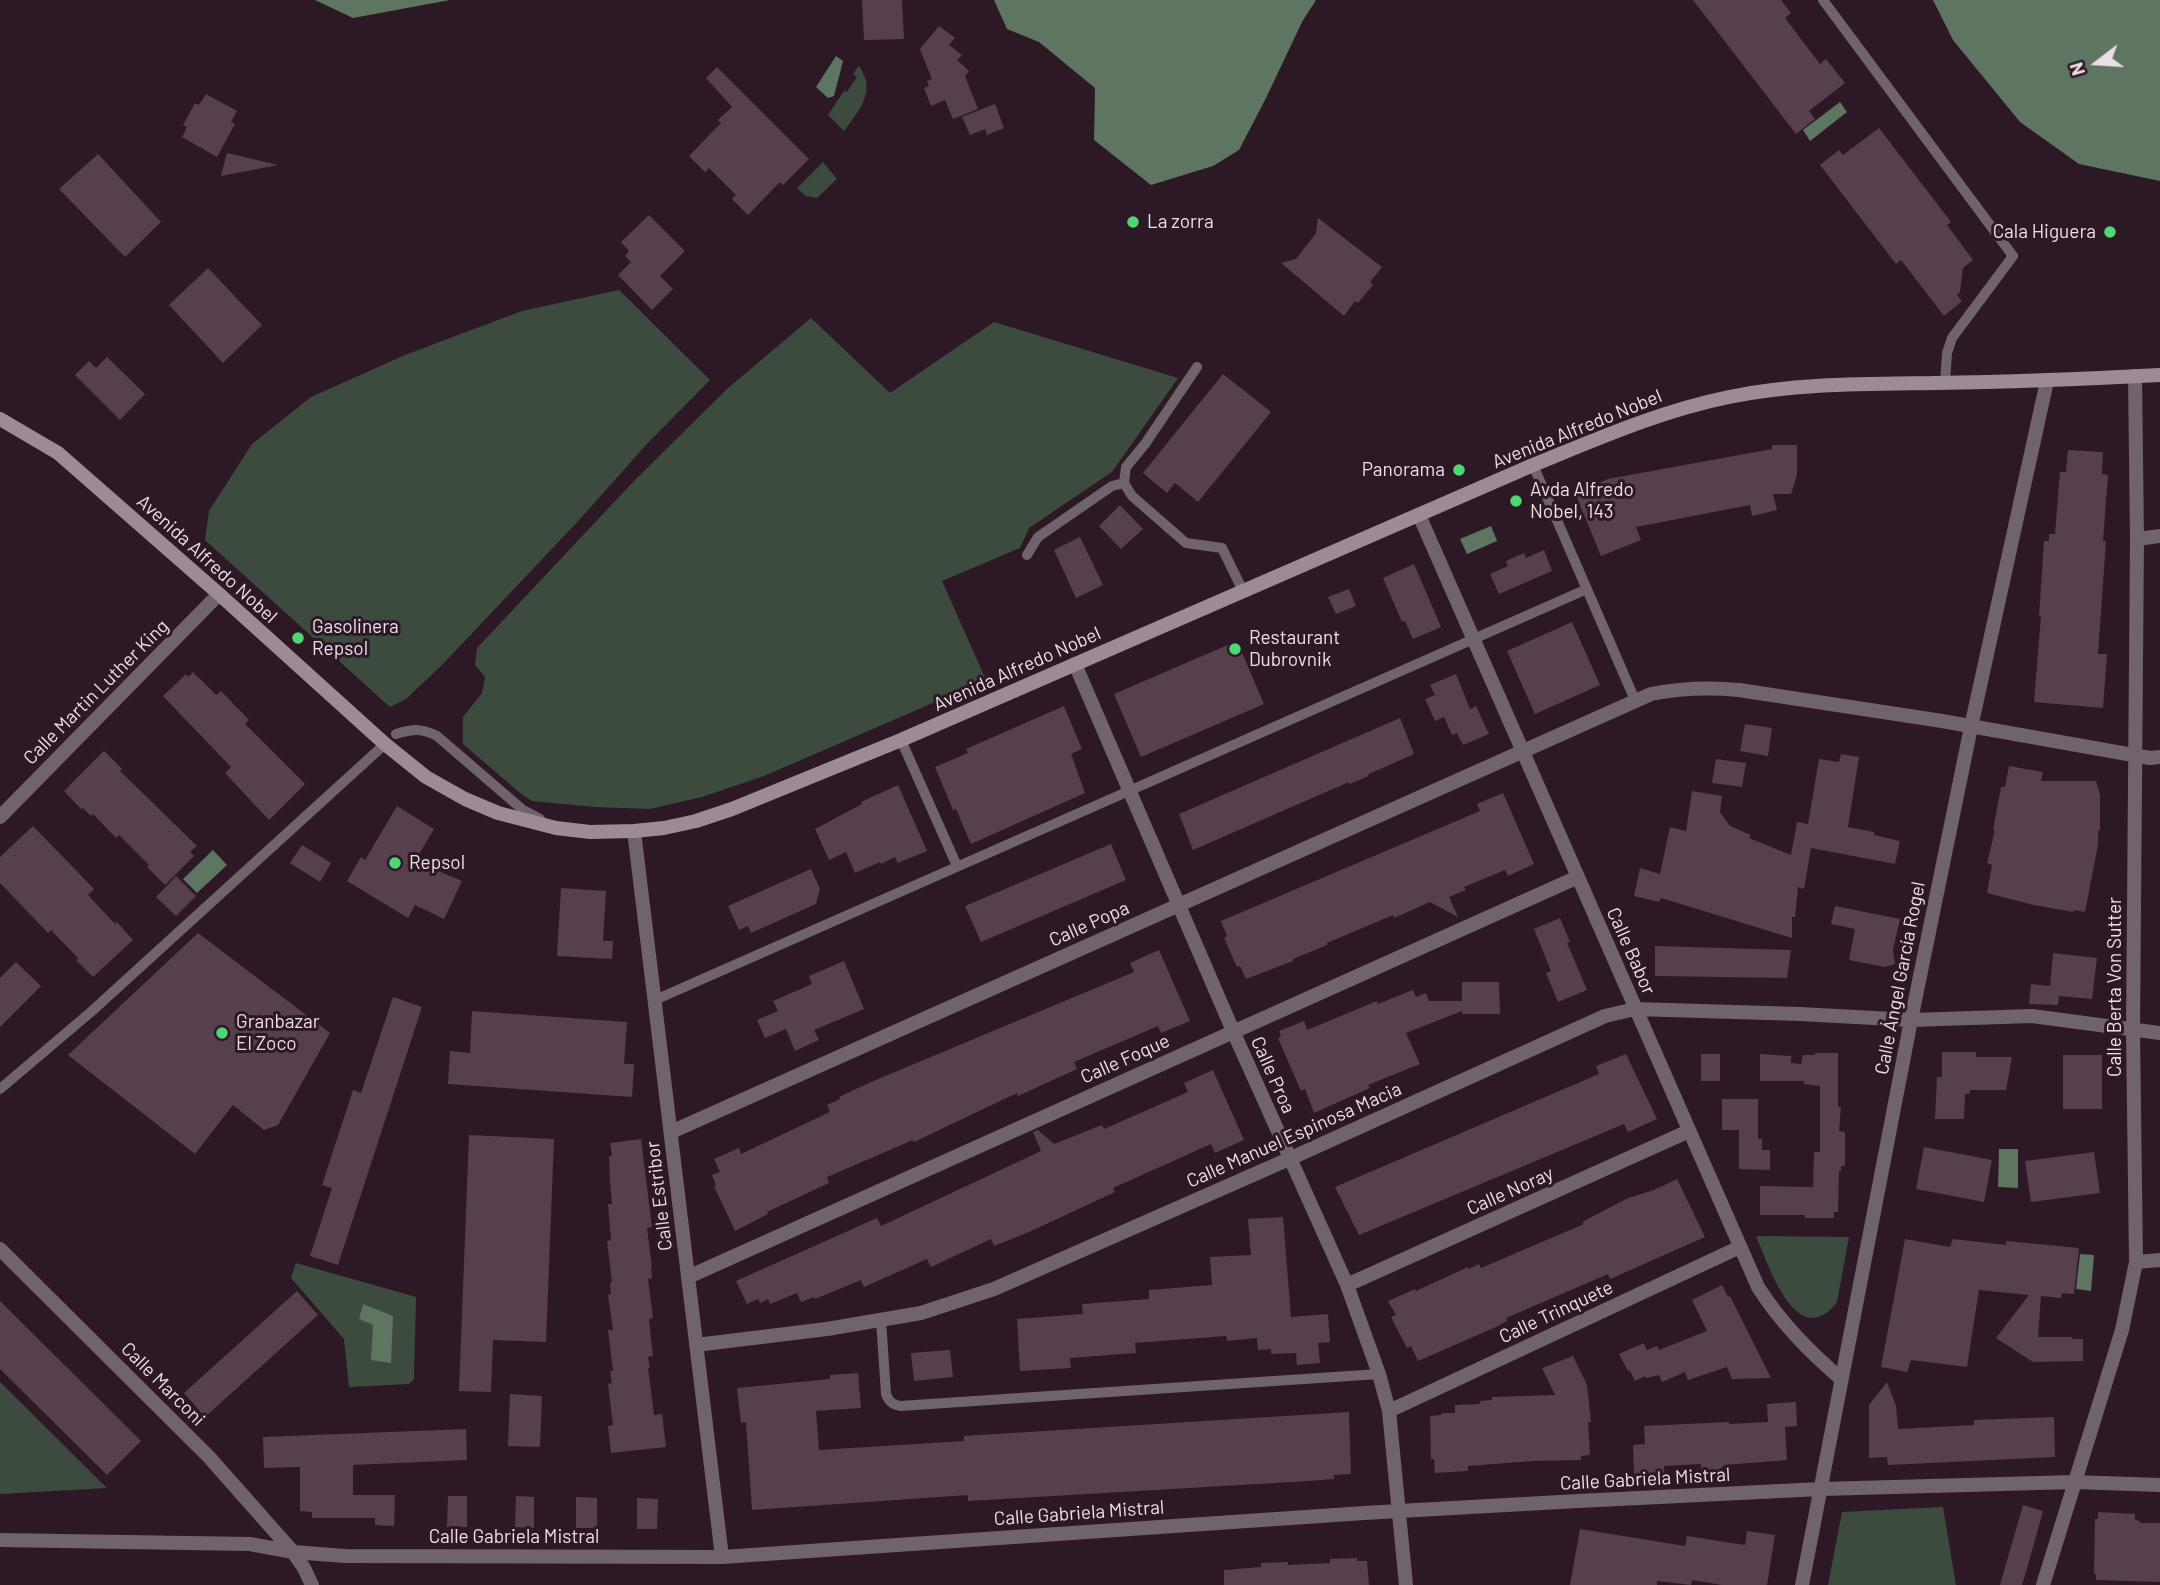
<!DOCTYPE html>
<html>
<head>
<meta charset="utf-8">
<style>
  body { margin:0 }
  #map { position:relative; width:2160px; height:1585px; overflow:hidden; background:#2d1926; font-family:Barlow,sans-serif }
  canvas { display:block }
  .north { position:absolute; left:2062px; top:28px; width:70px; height:70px; -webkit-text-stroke:5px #2d1926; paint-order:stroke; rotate:253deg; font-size:19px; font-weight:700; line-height:28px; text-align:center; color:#ecdde6 }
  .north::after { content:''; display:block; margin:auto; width:24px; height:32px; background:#ecdde6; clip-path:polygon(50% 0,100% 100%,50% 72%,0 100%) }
</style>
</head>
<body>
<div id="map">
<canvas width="2160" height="1585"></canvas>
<div class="north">N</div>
</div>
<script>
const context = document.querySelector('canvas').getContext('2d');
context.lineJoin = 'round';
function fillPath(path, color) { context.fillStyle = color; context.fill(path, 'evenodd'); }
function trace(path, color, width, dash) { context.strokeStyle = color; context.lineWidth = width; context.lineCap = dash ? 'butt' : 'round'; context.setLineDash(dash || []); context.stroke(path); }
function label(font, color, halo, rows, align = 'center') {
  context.font = font + ' Barlow,sans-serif'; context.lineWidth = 6; context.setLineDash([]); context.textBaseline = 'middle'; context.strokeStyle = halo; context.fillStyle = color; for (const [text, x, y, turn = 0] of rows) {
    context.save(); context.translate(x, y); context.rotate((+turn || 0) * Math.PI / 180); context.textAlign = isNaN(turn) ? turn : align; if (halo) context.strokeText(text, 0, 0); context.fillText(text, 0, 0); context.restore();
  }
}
const green = new Path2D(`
  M 859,66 C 877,91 859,111 844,131 L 828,115 L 844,91 L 847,92 L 857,77 L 853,74 Z
  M 823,162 L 837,179 L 817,198 L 806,196 L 797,188 Z
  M 619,290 L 710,380 L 645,446 L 581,518 L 443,664 L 406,699 L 390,707 L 205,540 L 209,511 L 252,444 L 311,397 L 405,355 L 522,311 Z
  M 811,318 L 890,393 L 994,322 L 1178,378 L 1112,472 L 1029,528 L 1020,548 L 942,581 L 986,680 L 764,776 L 702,797 L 650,809 L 595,807 L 532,801 L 520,793 L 463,744 L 463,717 L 482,693 L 485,677 L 475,665 L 477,648 L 634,481 L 727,389 Z
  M 1756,1236 L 1849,1237 L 1837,1302 C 1797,1354 1768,1264 1756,1236 Z
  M 296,1263 L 416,1297 L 414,1379 L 409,1384 L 349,1387 L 344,1339 L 291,1278 Z
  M 0,1382 L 107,1488 L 0,1494 Z
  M 1943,1507 L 1956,1585 L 1828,1585 L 1842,1512 Z`);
const water = new Path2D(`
  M 315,0 L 450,0 L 353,18 Z
  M 994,0 L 1316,0 L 1302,22 L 1266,98 L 1239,150 L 1213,166 L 1151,185 L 1094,140 L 1095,88 L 1039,42 L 1007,29 Z
  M 1933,0 L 2160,0 L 2160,181 L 2079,164 L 2020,122 L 1953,40 Z
  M 836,56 L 843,61 L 834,96 L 828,98 L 816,87 Z
  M 1840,102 L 1847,112 L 1810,141 L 1803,130 Z
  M 1491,526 L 1497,541 L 1467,554 L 1460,539 Z
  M 213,850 L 227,865 L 197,893 L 183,879 Z
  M 1999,1149 L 2018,1149 L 2018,1188 L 1998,1187 Z
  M 2080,1254 L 2094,1255 L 2091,1291 L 2076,1289 Z
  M 363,1304 L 393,1316 L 391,1363 L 371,1360 L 373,1325 L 359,1319 Z`);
const building = new Path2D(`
  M 862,0 L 902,0 L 904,39 L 864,40 Z
  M 1693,0 L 1781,0 L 1791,13 L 1785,18 L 1820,64 L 1826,59 L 1845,83 L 1809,111 L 1815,119 L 1796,134 Z
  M 939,26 L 955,38 L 949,45 L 962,55 L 957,60 L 969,71 L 965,76 L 978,109 L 953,119 L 945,100 L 931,106 L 924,88 L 929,86 L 927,81 L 932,79 L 920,49 Z
  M 717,67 L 809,159 L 783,185 L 780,182 L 748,215 L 732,199 L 736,195 L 709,168 L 705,172 L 689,156 L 721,123 L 718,120 L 732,107 L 706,78 Z
  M 206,94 L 237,111 L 231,122 L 235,124 L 217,157 L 182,137 L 187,127 L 183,125 L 195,103 L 199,105 Z
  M 995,104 L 1004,128 L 987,135 L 985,129 L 970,135 L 962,117 Z
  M 1879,128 L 1951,222 L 1947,225 L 1973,260 L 1963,268 L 1960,292 L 1957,295 L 1962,301 L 1944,316 L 1901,260 L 1896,264 L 1820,165 L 1839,150 L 1843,155 Z
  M 227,153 L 278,165 L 221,176 Z
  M 98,154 L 161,222 L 125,257 L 59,189 Z
  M 649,215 L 685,251 L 660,276 L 673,289 L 652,310 L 618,275 L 631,262 L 625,256 L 629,251 L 621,242 Z
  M 1318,218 L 1382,267 L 1370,282 L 1373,285 L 1358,303 L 1355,301 L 1344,316 L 1281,263 L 1296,259 L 1316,233 Z
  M 208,268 L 262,325 L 223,363 L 169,305 Z
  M 107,357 L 145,394 L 120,420 L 75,375 L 89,361 L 96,368 Z
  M 1223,374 L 1271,412 L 1198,502 L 1175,483 L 1167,493 L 1143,473 Z
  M 1772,445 L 1797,445 L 1797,475 L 1791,494 L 1773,494 L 1777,510 L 1752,516 L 1750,505 L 1636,527 L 1641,540 L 1601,556 L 1575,493 L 1608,479 L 1772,449 Z
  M 2068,450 L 2103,452 L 2102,474 L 2108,475 L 2103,541 L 2106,541 L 2098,654 L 2107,654 L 2103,708 L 2034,702 L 2041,616 L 2039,616 L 2044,541 L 2049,541 L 2049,534 L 2055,534 L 2060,472 L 2066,472 Z
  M 1120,505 L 1143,529 L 1121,549 L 1099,526 Z
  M 1080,537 L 1103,585 L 1076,598 L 1054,550 Z
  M 1544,550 L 1552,571 L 1499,594 L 1490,574 L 1508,566 L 1506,561 L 1524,553 L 1526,558 Z
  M 1414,564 L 1441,627 L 1413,639 L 1405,621 L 1402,622 L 1383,578 Z
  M 1349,589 L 1356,606 L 1336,614 L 1328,597 Z
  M 1572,622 L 1600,685 L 1535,714 L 1507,651 Z
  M 1237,641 L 1264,704 L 1141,757 L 1114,694 Z
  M 193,672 L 216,695 L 221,691 L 249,720 L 245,724 L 305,784 L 269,820 L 225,773 L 231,767 L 163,696 L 186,674 L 188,677 Z
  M 1456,674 L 1470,709 L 1476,706 L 1489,734 L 1463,745 L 1457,733 L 1452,735 L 1444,717 L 1435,721 L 1425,699 L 1435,695 L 1430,685 Z
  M 1064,706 L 1082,749 L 1071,754 L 1085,793 L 971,844 L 956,809 L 953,810 L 935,767 L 968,753 L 966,749 Z
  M 1400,718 L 1414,754 L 1369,774 L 1367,777 L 1349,784 L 1349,782 L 1193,850 L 1179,814 Z
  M 1745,724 L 1772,728 L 1768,756 L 1740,751 Z
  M 104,751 L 122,769 L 120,771 L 197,846 L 190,852 L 194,856 L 165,885 L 147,867 L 149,865 L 119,835 L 116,838 L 93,814 L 91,816 L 83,808 L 81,809 L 64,791 Z
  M 1841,754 L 1859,757 L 1848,827 L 1874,832 L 1874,835 L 1900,841 L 1895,864 L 1811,848 L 1804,889 L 1798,887 L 1795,917 L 1792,917 L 1792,938 L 1661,898 L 1659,902 L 1634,896 L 1640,868 L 1660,874 L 1670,827 L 1686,831 L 1692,791 L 1722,796 L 1720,812 L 1730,826 L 1751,835 L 1749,838 L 1791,855 L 1797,822 L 1808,824 L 1819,759 L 1839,762 Z
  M 1716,759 L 1746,763 L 1742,787 L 1712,783 Z
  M 2009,766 L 2043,772 L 2041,781 L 2096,781 L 2100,795 L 2100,830 L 2098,831 L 2098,845 L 2085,912 L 2074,910 L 2073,912 L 2034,905 L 1987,893 L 1992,865 L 1987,863 L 1995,830 L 1993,830 L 2001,787 L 2005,787 Z
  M 898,785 L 927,851 L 898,863 L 895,857 L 881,864 L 880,862 L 855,873 L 846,852 L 829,860 L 815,829 L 862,804 L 861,802 Z
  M 1503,793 L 1534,864 L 1508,876 L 1505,870 L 1464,887 L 1466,890 L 1449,897 L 1458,917 L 1430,902 L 1394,918 L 1393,915 L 1327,943 L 1327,945 L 1293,959 L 1293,961 L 1246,979 L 1240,966 L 1237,967 L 1224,938 L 1227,936 L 1221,921 L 1480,811 L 1477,804 Z
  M 397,806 L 434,829 L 415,861 L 462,881 L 444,919 L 415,905 L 408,918 L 347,881 L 361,857 L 365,860 Z
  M 33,826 L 94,889 L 88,895 L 115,924 L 117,922 L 133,940 L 93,977 L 76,960 L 78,958 L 51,930 L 48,933 L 0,883 L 0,857 Z
  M 1111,844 L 1126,880 L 981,942 L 965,906 Z
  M 302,845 L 331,863 L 320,882 L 290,863 Z
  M 811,869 L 820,889 L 816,904 L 751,933 L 748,926 L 739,930 L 728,906 Z
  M 176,876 L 196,896 L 176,916 L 156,897 Z
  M 561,888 L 606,891 L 603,941 L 613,941 L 612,959 L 557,956 Z
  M 1835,906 L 1900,919 L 1893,950 L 1895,964 L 1885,967 L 1849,960 L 1855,929 L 1831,924 Z
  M 1560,918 L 1570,942 L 1567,943 L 1587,990 L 1558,1002 L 1546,973 L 1551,971 L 1534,929 Z
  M 198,933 L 330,1033 L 278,1125 L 264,1130 L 233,1105 L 195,1154 L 68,1055 Z
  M 1655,946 L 1791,950 L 1787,978 L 1655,976 Z
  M 1159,950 L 1190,1021 L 1161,1033 L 1158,1026 L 1074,1062 L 1077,1069 L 1018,1096 L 1017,1093 L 914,1142 L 913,1140 L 827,1177 L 829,1183 L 767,1212 L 768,1214 L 735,1231 L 714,1186 L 716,1185 L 712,1175 L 720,1172 L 714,1159 L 739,1148 L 741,1154 L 830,1112 L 827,1105 L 840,1099 L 839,1097 L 871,1082 L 1134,972 L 1130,963 Z
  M 2053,953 L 2097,958 L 2092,999 L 2059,996 L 2058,1005 L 2029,1004 L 2031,984 L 2050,986 Z
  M 844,961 L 864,1009 L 814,1030 L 819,1040 L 795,1051 L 786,1029 L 765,1038 L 757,1020 L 778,1011 L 773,1001 L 812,984 L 809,976 Z
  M 16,962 L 41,986 L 0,1027 L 0,978 Z
  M 1462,982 L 1499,982 L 1500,1014 L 1462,1014 L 1462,1011 L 1406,1033 L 1420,1064 L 1368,1085 L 1370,1088 L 1314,1113 L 1305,1089 L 1301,1091 L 1278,1038 L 1281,1036 L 1279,1031 L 1304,1021 L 1307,1030 L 1377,1001 L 1378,1004 L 1413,990 L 1416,997 L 1426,993 L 1429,1001 L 1462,1001 Z
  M 393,997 L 422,1007 L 338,1265 L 310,1256 L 332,1188 L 322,1185 L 353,1090 L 361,1093 Z
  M 472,1011 L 627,1022 L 624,1064 L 634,1064 L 632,1097 L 448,1084 L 450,1051 L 470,1053 Z
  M 1942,1052 L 1976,1052 L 1976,1057 L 2012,1057 L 2006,1090 L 1970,1090 L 1970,1093 L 1965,1094 L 1964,1119 L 1935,1119 L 1937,1077 L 1942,1077 Z
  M 1815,1053 L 1838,1053 L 1838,1107 L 1841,1107 L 1839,1131 L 1845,1132 L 1845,1166 L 1841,1166 L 1841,1171 L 1839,1171 L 1838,1212 L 1834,1212 L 1834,1218 L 1805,1218 L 1805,1215 L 1760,1215 L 1760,1186 L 1813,1187 L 1814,1152 L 1820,1152 L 1820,1086 L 1804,1084 L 1804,1081 L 1760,1081 L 1760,1054 L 1791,1056 L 1791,1063 L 1801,1064 L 1803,1055 L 1815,1055 Z
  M 1626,1054 L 1657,1119 L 1628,1132 L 1624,1124 L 1359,1235 L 1335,1187 L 1599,1074 L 1596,1066 Z
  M 1701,1054 L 1720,1054 L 1720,1081 L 1701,1081 Z
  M 2063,1055 L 2102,1055 L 2102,1109 L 2063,1109 Z
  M 1213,1070 L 1244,1140 L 1215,1153 L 1211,1144 L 1113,1188 L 1115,1192 L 1029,1232 L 994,1246 L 991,1239 L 931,1267 L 927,1259 L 864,1287 L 861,1280 L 815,1299 L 814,1297 L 801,1302 L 797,1293 L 770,1304 L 768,1299 L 760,1303 L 758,1299 L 747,1304 L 736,1281 L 877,1218 L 881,1226 L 1041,1151 L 1033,1132 L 1038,1130 L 1054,1144 L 1102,1125 L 1104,1129 L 1188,1092 L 1184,1083 Z
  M 1722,1099 L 1758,1099 L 1758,1139 L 1762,1139 L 1762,1150 L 1770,1150 L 1770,1170 L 1739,1169 L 1739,1130 L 1722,1130 Z
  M 469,1135 L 554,1139 L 546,1342 L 493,1340 L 491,1392 L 459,1391 Z
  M 641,1139 L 652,1227 L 647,1228 L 652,1267 L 651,1267 L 652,1278 L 648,1279 L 653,1318 L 649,1319 L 653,1356 L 648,1357 L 650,1368 L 648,1368 L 654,1415 L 662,1414 L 666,1447 L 611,1453 L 608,1426 L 613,1425 L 608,1384 L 612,1383 L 610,1371 L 613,1371 L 608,1330 L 613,1330 L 608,1295 L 611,1294 L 610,1283 L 612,1282 L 607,1241 L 611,1240 L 608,1204 L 612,1204 L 610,1181 L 609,1156 L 612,1156 L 610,1143 Z
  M 1924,1147 L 1992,1160 L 1984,1202 L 1916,1189 Z
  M 2094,1152 L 2100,1193 L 2031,1202 L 2025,1161 Z
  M 1677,1179 L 1705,1237 L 1610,1279 L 1608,1274 L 1506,1318 L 1507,1321 L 1496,1327 L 1418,1361 L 1411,1346 L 1407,1348 L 1391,1317 L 1396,1315 L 1388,1301 L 1415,1289 L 1416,1291 L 1468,1267 L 1469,1269 L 1479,1264 L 1481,1268 L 1584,1224 L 1582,1222 L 1628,1198 L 1654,1190 Z
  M 1283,1217 L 1291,1317 L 1328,1314 L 1330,1342 L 1318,1343 L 1320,1363 L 1297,1365 L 1296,1353 L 1271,1354 L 1271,1349 L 1258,1350 L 1257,1338 L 1227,1341 L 1226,1336 L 1135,1343 L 1136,1353 L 1070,1358 L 1071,1368 L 1020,1371 L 1017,1319 L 1083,1314 L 1082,1304 L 1149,1299 L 1149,1290 L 1212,1285 L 1210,1257 L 1251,1255 L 1248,1219 Z
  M 1905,1239 L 1950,1247 L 1953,1239 L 2006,1245 L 2006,1241 L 2079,1248 L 2074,1294 L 2062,1293 L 2061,1298 L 2041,1296 L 2038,1337 L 2072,1337 L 2072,1339 L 2083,1339 L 2083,1361 L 2033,1362 L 1996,1338 L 2029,1295 L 1979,1290 L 1967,1367 L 1911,1360 L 1907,1372 L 1881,1367 Z
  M 1722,1285 L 1728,1297 L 1730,1296 L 1771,1378 L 1732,1379 L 1727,1367 L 1688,1380 L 1685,1372 L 1662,1382 L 1659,1375 L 1646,1378 L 1645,1376 L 1635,1381 L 1630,1371 L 1628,1371 L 1619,1354 L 1644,1343 L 1647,1350 L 1657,1346 L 1659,1350 L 1707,1331 L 1692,1300 Z
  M 297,1291 L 318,1315 L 205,1417 L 184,1393 Z
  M 0,1301 L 141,1441 L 107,1475 L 0,1369 Z
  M 950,1350 L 953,1377 L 914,1381 L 911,1353 Z
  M 1573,1356 L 1587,1385 L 1591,1422 L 1588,1422 L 1590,1455 L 1581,1456 L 1581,1460 L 1533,1461 L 1468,1466 L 1468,1471 L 1435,1473 L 1434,1459 L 1431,1459 L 1430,1416 L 1441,1415 L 1442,1413 L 1455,1413 L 1455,1405 L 1480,1404 L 1480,1401 L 1492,1400 L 1492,1397 L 1555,1395 L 1542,1368 Z
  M 858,1373 L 861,1408 L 816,1411 L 819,1450 L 964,1441 L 964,1436 L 1349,1412 L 1351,1474 L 1334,1475 L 1334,1479 L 1309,1481 L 968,1501 L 968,1495 L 752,1510 L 746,1422 L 741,1423 L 737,1388 L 830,1379 L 830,1375 Z
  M 1887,1382 L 1896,1406 L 1898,1429 L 1974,1425 L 1974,1420 L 2054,1417 L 2055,1457 L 1888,1465 L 1887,1457 L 1869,1458 L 1869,1405 Z
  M 510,1394 L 542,1396 L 540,1447 L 508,1446 Z
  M 1796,1402 L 1797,1426 L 1785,1427 L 1787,1460 L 1724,1465 L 1719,1471 L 1701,1472 L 1701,1464 L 1664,1466 L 1664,1473 L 1634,1474 L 1633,1445 L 1645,1444 L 1644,1426 L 1729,1422 L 1729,1424 L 1768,1422 L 1767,1404 Z
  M 466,1429 L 467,1460 L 353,1465 L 353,1495 L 395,1495 L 394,1526 L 375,1525 L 375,1518 L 312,1518 L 312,1512 L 300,1511 L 300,1467 L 264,1468 L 263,1437 Z
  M 448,1496 L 467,1496 L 467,1527 L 447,1527 Z
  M 516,1496 L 534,1497 L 534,1528 L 515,1527 Z
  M 576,1497 L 597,1498 L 597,1528 L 576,1528 Z
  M 637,1498 L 658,1499 L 657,1529 L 637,1529 Z
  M 2023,1505 L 2043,1511 L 2028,1565 L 2022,1585 L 2000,1585 Z
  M 2098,1512 L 2135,1514 L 2135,1520 L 2140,1521 L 2140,1523 L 2160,1523 L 2160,1582 L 2096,1580 L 2096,1574 L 2094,1574 L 2095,1519 L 2098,1519 Z
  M 1580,1529 L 1685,1546 L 1687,1536 L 1745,1545 L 1747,1531 L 1775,1535 L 1767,1585 L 1722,1585 L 1692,1580 L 1691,1585 L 1657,1581 L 1657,1585 L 1570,1585 Z
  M 1357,1558 L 1357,1561 L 1367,1561 L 1369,1585 L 1224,1585 L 1224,1570 L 1261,1567 L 1261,1563 L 1288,1562 L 1288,1565 L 1330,1563 L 1330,1559 Z`);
const lane = new Path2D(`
  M 1823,0 L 2013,256 L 1952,338 L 1947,353 L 1945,383
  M 1197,367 L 1145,444 L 1126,467 L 1124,483 L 1132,496 L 1186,543 L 1222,548 L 1243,591
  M 1533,465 L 1635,700
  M 1027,555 L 1038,537 L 1112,486 L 1124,483
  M 396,734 C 413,729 422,728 437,736 L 523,810 L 540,819
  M 901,740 L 957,866
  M 655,1000 L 1587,589
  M 0,1089 L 92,1011 L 385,744
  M 881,1320 L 886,1394 C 889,1402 892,1404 900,1406 L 1379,1374`);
const street = new Path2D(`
  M 1419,515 L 1758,1287 C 1781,1323 1809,1351 1841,1379
  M 2137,539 L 2160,536
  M 1075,664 L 1233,1031 L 1347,1285 L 1379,1374 L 1389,1411 L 1406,1585
  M 0,817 L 219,594
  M 634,831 L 722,1557
  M 671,1132 L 1651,694 C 1681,688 1708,687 1739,690 L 1942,721 L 2150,758 L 2160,757
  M 0,1249 L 209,1457 L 293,1552 L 304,1568 L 312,1585
  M 2136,1262 L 2160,1260
  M 688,1277 L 1578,877
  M 1347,1285 L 1689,1131
  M 696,1345 L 827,1329 L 921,1313 L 994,1289 L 1289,1159 L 1605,1016 L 1635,1009 L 1800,1014 L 1911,1020 L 2032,1016 L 2160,1033
  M 1389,1411 L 1740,1247
  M 0,1540 L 250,1544 L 293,1552 L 345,1556 L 722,1557 L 1364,1513 L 1578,1501 L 1821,1489 L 2074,1482 L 2160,1485
  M 1802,1585 L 1911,1020 L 1971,727 L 2047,381
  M 2043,1585 L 2122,1330 L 2136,1262 L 2133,1030 L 2137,539 L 2135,376`);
const secondary = new Path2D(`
  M 0,419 L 58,453 L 219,594 L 385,744 L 426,777 L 465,799 L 498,813 L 556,828 L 590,832 L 634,831 L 664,828 L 696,821 L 732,809 L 901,740 L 1533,465 C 1597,439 1660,411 1729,397 C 1797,383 1867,384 1936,383 C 2011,382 2085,379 2160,375`);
const markers = [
  [1133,222,7,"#50d674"],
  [2110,232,7,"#50d674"],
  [1459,470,7,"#50d674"],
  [1516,501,7,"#50d674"],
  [298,638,7,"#50d674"],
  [1235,649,7,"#50d674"],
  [395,863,7,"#50d674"],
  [222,1033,7,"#50d674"]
];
const poiNames = [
  ["La zorra",1147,222],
  ["Cala Higuera",2096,232,"right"],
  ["Panorama",1445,470,"right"],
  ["Avda Alfredo",1530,490],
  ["Nobel, 143",1530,512],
  ["Gasolinera",312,627],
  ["Repsol",312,649],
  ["Restaurant",1249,638],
  ["Dubrovnik",1249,660],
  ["Repsol",409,863],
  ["Granbazar",236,1022],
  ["El Zoco",236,1044]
];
const streetNames = [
  ["Avenida Alfredo Nobel",1577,429,-22],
  ["Avenida Alfredo Nobel",207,559,42],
  ["Avenida Alfredo Nobel",1017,669,-24],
  ["Calle Martin Luther King",96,692,-45],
  ["Calle Popa",1089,924,-24],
  ["Calle Babor",1631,951,66],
  ["Calle Ángel García Rogel",1900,978,-79],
  ["Calle Berta Von Sutter",2115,987,-90],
  ["Calle Foque",1125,1059,-24],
  ["Calle Proa",1273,1075,66],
  ["Calle Manuel Espinosa Macia",1294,1135,-24],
  ["Calle Noray",1510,1191,-24],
  ["Calle Estribor",659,1196,-97],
  ["Calle Trinquete",1556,1312,-25],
  ["Calle Marconi",163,1384,45],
  ["Calle Gabriela Mistral",1645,1479,-3],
  ["Calle Gabriela Mistral",1079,1513,-4],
  ["Calle Gabriela Mistral",514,1537]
];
fillPath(green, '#3d4b3f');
fillPath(water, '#5e7561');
fillPath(building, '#573f4e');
trace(lane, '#6f646b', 10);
trace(street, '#6f646b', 14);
trace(secondary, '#9c8a95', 14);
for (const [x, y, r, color] of markers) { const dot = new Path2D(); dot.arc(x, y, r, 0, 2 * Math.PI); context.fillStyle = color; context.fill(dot); trace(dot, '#2d1926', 2.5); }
label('19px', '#ecdde6', '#2d1926', poiNames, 'left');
label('19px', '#ecdde6', '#2d1926', streetNames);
</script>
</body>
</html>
